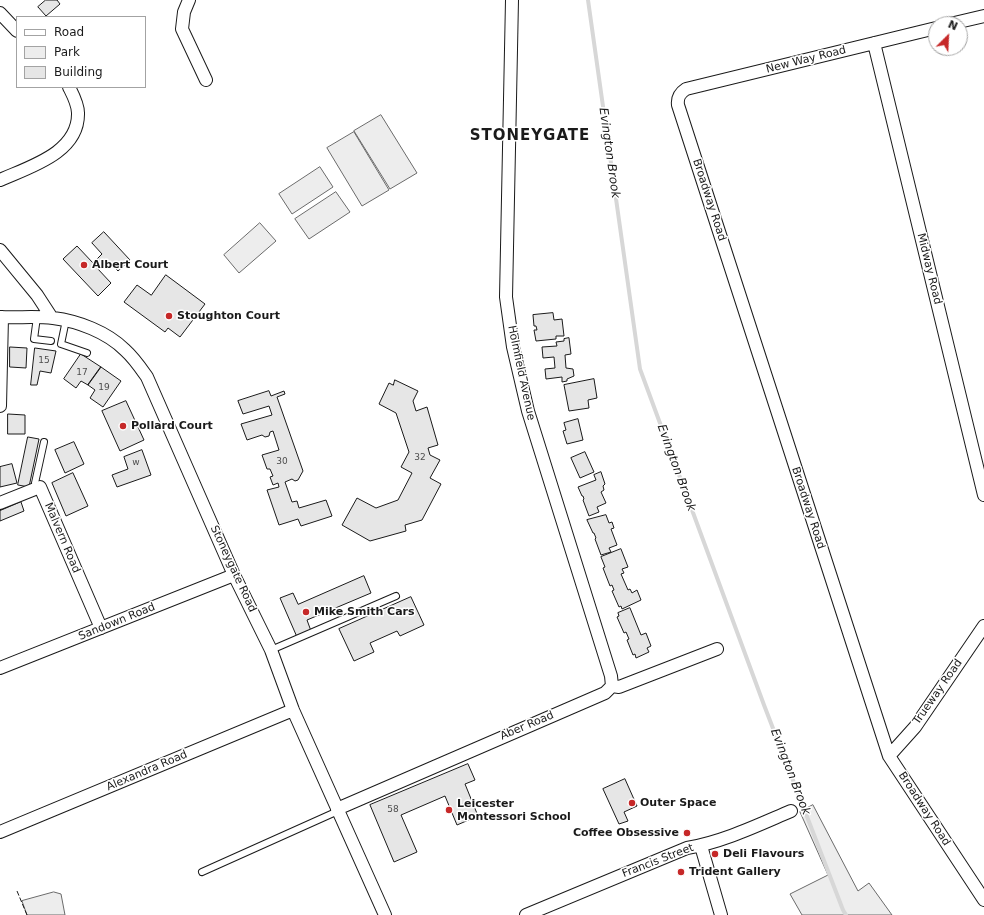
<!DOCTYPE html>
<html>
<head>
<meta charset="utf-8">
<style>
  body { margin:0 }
  #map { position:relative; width:984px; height:915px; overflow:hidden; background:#fff; font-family:"DejaVu Sans",sans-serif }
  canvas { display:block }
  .legend { position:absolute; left:16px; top:16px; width:130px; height:72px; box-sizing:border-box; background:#fff; border:1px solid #a3a3a3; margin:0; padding:5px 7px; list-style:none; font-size:12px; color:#1a1a1a }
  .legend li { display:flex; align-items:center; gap:8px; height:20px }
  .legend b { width:20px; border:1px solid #a3a3a3 }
  .north { position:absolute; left:928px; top:16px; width:40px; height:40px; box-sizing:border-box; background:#fff; border:1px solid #a3a3a3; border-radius:50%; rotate:24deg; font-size:11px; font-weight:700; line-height:16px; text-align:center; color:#1a1a1a }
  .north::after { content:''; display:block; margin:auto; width:14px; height:18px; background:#c62828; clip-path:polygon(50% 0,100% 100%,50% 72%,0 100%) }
</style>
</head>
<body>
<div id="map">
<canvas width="984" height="915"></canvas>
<ul class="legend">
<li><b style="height:5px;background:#fff"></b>Road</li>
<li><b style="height:11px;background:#ededed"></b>Park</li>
<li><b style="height:11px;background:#e6e6e6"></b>Building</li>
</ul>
<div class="north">N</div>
</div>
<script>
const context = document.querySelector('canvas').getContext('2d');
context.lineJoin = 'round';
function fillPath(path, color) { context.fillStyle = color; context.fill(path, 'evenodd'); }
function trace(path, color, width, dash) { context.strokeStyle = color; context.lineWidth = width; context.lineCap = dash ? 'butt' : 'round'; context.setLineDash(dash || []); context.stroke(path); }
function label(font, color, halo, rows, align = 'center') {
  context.font = font + ' "DejaVu Sans",sans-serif'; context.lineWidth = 3; context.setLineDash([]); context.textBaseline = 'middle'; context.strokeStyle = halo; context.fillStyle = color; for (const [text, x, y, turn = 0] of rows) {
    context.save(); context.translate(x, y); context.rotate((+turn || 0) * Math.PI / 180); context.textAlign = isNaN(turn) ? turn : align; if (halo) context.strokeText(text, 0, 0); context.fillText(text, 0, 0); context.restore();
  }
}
const green = new Path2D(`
  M 381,115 L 417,173 L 390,189 L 354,131 Z
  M 354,132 L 389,190 L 362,206 L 327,148 Z
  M 320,167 L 333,187 L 292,214 L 279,194 Z
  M 336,192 L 350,212 L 309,239 L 295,219 Z
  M 260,223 L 276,241 L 239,273 L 224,255 Z
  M 813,805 L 858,891 L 869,883 L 892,915 L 802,915 L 790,894 L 828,875 L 800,812 Z
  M 54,892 L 61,894 L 65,915 L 27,915 L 22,901 Z`);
const stream = new Path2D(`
  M 588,0 L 640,369 L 764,705 L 843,910 L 846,915`);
const building = new Path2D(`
  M 46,0 L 57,0 L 60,4 L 46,16 L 38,7 Z
  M 104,232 L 130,260 L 118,271 L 106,259 L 97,268 L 111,283 L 98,296 L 63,259 L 77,246 L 93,263 L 102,254 L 92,243 Z
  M 166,275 L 205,304 L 180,337 L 168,328 L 165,332 L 124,302 L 137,285 L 151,295 Z
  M 553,313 L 554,320 L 562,319 L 564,336 L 556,336 L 556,339 L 536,341 L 534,330 L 537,330 L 536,326 L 534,326 L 533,315 Z
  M 569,338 L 571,354 L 565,355 L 566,368 L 573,369 L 574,376 L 567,379 L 567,381 L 562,382 L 562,377 L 546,379 L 545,369 L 555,368 L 554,357 L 543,358 L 542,347 L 557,346 L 556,342 L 564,341 L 564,339 Z
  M 10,347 L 27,348 L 26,368 L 10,367 Z
  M 35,348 L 56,351 L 51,373 L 40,371 L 37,385 L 31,385 Z
  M 81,354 L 101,367 L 88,385 L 81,381 L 76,388 L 64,379 Z
  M 101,367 L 121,381 L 103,407 L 90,398 L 95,390 L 88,385 Z
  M 594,379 L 597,398 L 588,400 L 589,408 L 569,411 L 564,385 Z
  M 395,380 L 418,391 L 413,401 L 416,411 L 427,407 L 438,445 L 428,448 L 430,455 L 440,460 L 430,478 L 441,484 L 422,520 L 405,525 L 406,531 L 370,541 L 342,525 L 357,498 L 376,508 L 398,500 L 412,473 L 401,467 L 409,452 L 396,413 L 379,404 L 389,383 L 393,385 Z
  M 269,391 L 271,396 L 284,391 L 285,394 L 277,397 L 303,471 L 298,480 L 295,481 L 292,479 L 285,482 L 292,502 L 297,501 L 299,508 L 326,500 L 332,516 L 301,526 L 298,519 L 279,525 L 267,490 L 279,487 L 278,483 L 273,485 L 270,477 L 273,476 L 270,469 L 267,469 L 262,455 L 279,450 L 273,431 L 270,432 L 269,436 L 265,437 L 262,435 L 247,440 L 241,424 L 272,415 L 269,406 L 243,414 L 238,401 Z
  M 126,401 L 144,440 L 120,451 L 102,411 Z
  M 8,414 L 25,415 L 25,434 L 8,434 Z
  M 578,419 L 583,440 L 567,444 L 563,431 L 566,430 L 564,423 Z
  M 28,437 L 39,439 L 29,487 L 18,485 Z
  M 74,442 L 84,464 L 65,473 L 55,450 Z
  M 142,450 L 151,475 L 117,487 L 112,475 L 128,469 L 124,457 Z
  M 585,452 L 594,472 L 580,478 L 571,458 Z
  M 12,464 L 17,483 L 0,487 L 0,467 Z
  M 601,472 L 605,484 L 603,486 L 604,490 L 601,492 L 606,503 L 597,507 L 599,512 L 589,516 L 583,500 L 584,499 L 583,496 L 582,496 L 578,487 L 596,480 L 594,475 Z
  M 73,473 L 88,506 L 66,516 L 52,483 Z
  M 21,502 L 24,511 L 0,521 L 0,511 Z
  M 606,515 L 609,523 L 612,522 L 614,528 L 611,529 L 617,545 L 609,548 L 611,552 L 601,555 L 595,539 L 596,538 L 594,533 L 593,533 L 587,520 Z
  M 621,549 L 628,567 L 622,569 L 624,573 L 621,574 L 628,590 L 630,589 L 632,593 L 637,590 L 641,600 L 622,609 L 621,606 L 619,607 L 612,591 L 614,590 L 612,585 L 610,586 L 603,568 L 605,567 L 601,557 Z
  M 364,576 L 371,593 L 307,620 L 311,631 L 297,637 L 280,598 L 293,593 L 298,604 Z
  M 411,597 L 424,625 L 400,636 L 397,631 L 370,643 L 374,652 L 354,661 L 339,629 Z
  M 630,608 L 641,635 L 646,633 L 651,646 L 647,648 L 649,652 L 636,658 L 635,654 L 633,655 L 627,640 L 629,639 L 626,632 L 624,633 L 617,617 L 619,616 L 618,613 Z
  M 468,764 L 475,780 L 465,784 L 478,816 L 457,825 L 445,796 L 401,815 L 417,852 L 394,862 L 370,805 Z
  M 625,779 L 637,806 L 624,812 L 628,821 L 619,824 L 603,789 Z`);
const service = new Path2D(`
  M 37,317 L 34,339 L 51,341
  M 66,320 L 61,344 L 87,353
  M 36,488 L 35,483 L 44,442
  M 271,650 L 396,596
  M 202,872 L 338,811`);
const minor = new Path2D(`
  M 189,0 L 184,12 L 182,29 L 206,80
  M 512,0 L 506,297 L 513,347 L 528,411 L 611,676 L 612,686
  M 0,13 L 17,31
  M 950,24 L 984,16
  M 936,28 L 686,89 C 680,93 677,97 678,105 L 889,756 L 984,900
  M 874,43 L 984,495
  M 0,180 C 29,167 79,153 78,113 C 78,104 73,95 69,87
  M 0,250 L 37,295 L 52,318
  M 0,317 C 17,318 35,316 53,318 C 78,321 107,332 125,350 C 134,358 140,367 147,377 L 234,575 L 271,650 L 293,710 L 385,915
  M 0,406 L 2,317
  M 0,503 L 40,487 L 101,628
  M 0,668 L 234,575
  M 889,756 L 915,727 L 984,626
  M 337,809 L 605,693 L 612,686 L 619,687 L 717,649
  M 0,832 L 293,710
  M 701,846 L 721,915
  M 526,915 L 687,848 C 723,842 758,825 791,811`);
const fence = new Path2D(`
  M 17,891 L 27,915`);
const markers = [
  [84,265,4,"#c62828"],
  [169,316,4,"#c62828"],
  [123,426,4,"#c62828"],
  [306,612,4,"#c62828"],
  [632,803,4,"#c62828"],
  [449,810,4,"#c62828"],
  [687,833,4,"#c62828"],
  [715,854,4,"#c62828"],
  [681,872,4,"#c62828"]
];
const numberNames = [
  ["15",44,361],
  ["17",82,373],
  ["19",104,388],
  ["32",420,458],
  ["30",282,462],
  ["w",136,463],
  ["58",393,810]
];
const streetNames = [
  ["New Way Road",806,60,-14],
  ["Broadway Road",709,200,72],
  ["Midway Road",929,269,76],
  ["Holmfield Avenue",521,373,78],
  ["Broadway Road",808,508,72],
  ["Malvern Road",62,538,67],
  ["Stoneygate Road",233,569,65],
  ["Sandown Road",117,622,-22],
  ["Trueway Road",938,692,-55],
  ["Aber Road",527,726,-23],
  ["Alexandra Road",147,771,-23],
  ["Broadway Road",924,809,57],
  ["Francis Street",658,861,-21]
];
const poiNames = [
  ["Albert Court",92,265],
  ["Stoughton Court",177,316],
  ["Pollard Court",131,426],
  ["Mike Smith Cars",314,612],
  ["Outer Space",640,803],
  ["Leicester",457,804],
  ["Montessori School",457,817],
  ["Coffee Obsessive",679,833,"right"],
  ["Deli Flavours",723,854],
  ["Trident Gallery",689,872]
];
const waterNames = [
  ["Evington Brook",609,153,82],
  ["Evington Brook",676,468,70],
  ["Evington Brook",790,772,69]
];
const districtNames = [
  ["STONEYGATE",530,136]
];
fillPath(green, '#ededed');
trace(green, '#6a6a6a', 1);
trace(stream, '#d7d7d7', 4);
fillPath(building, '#e6e6e6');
trace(building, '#1a1a1a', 1);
trace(service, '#1a1a1a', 8);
trace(minor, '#1a1a1a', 14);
trace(service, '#fff', 6);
trace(minor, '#fff', 12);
trace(fence, '#1a1a1a', 1, [5, 2]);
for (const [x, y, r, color] of markers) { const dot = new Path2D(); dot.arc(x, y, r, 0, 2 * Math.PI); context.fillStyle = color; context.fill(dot); trace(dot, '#fff', 1.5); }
label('9px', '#4d4d4d', null, numberNames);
label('11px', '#1a1a1a', '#fff', streetNames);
label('bold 11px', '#1a1a1a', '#fff', poiNames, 'left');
label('italic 12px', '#1a1a1a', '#fff', waterNames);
context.letterSpacing = '1px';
label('bold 15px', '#1a1a1a', '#fff', districtNames);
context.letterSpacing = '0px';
</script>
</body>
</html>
